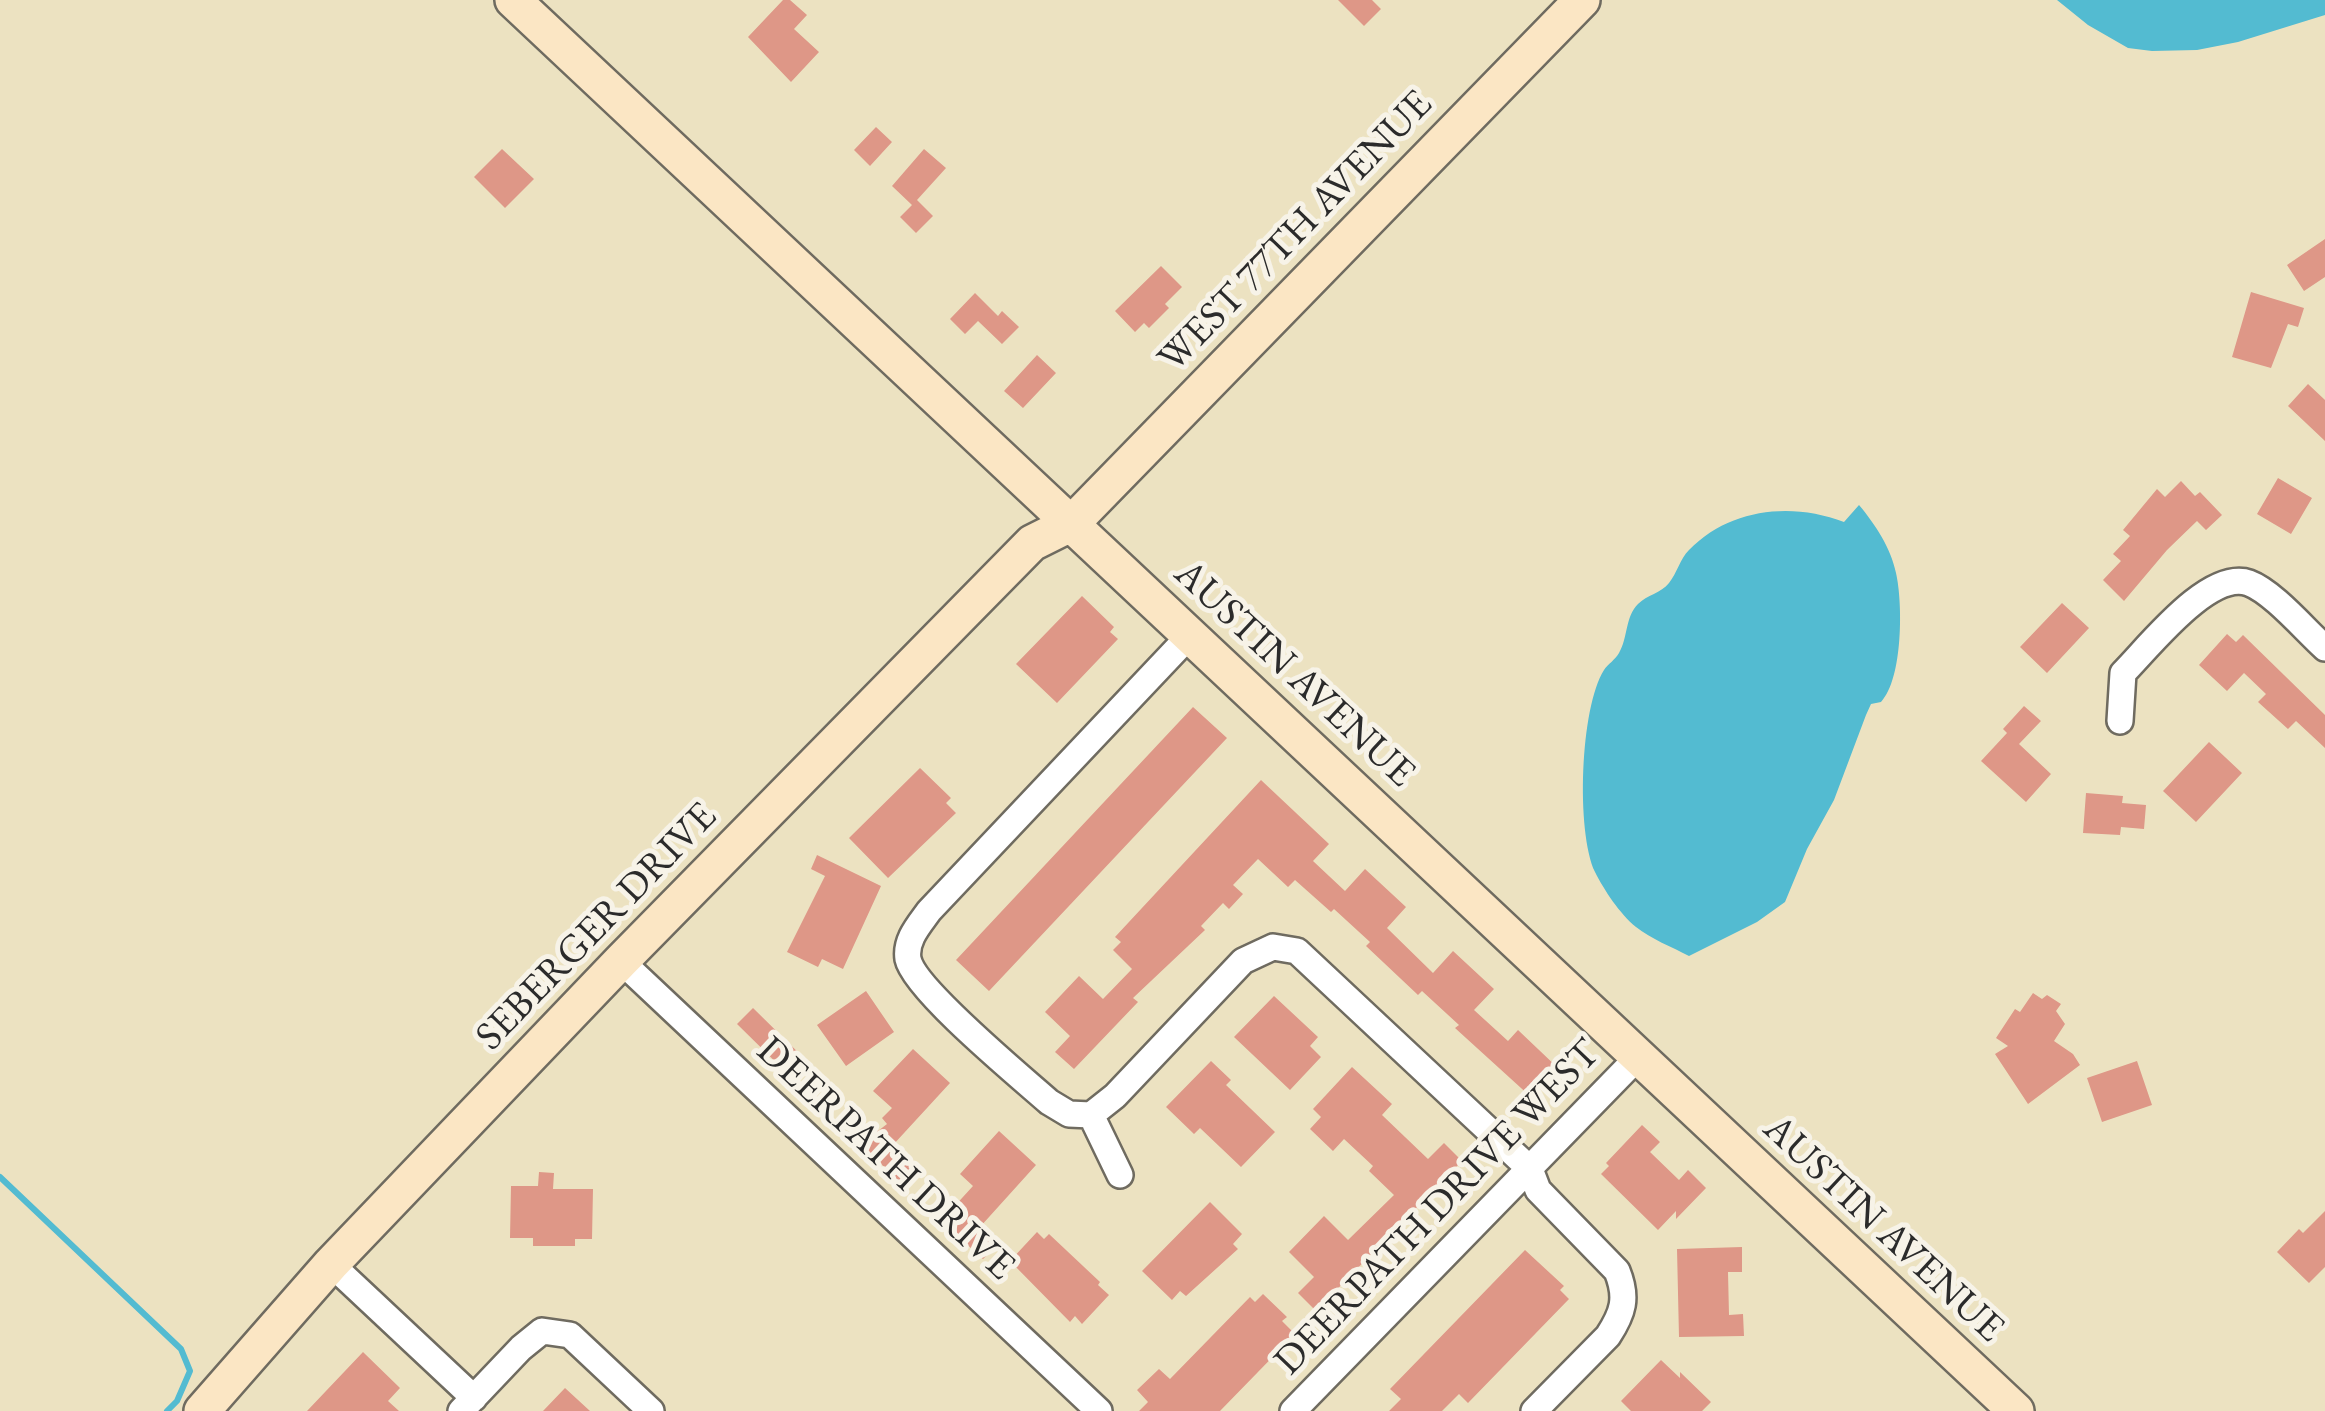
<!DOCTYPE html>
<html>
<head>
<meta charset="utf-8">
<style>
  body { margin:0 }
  canvas { display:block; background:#ece2c1 }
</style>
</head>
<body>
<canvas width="2325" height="1411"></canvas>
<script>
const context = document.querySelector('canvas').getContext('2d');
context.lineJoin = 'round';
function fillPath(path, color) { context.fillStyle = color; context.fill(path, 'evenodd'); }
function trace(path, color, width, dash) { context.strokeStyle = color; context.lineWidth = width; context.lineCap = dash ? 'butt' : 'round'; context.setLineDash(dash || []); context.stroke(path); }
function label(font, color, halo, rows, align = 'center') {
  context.font = font + ' "EB Garamond",serif'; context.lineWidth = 10; context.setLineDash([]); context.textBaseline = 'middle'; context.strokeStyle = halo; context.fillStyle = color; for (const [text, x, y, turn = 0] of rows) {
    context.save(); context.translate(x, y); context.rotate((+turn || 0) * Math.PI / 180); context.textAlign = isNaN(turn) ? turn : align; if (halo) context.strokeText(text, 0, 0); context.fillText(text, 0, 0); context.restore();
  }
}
const water = new Path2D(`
  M 2057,0 L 2325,0 L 2325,15 L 2238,42 L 2197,50 L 2152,51 L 2128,48 L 2088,25 Z
  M 1859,505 C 1875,524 1891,548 1896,573 C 1903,603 1903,679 1881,702 L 1871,704 L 1866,715 L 1834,800 L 1807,849 L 1785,902 L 1757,922 L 1689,956 C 1672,947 1651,939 1636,927 C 1620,914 1604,890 1595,872 C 1576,831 1580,708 1604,670 C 1608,664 1615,660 1619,653 C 1628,638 1625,617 1638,604 C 1647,595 1661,593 1669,583 C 1677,573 1680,559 1689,550 C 1730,508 1792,502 1844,522 Z`);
const stream = new Path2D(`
  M 0,1177 L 181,1349 L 190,1371 L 177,1401 L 167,1411`);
const building = new Path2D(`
  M 783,0 L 790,0 L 807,15 L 794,29 L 819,52 L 791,82 L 748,37 Z
  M 1338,0 L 1372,0 L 1381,9 L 1364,26 Z
  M 876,127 L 892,142 L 870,166 L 854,150 Z
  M 502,149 L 534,179 L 505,208 L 474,177 Z
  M 924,149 L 946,168 L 917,200 L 933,216 L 916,233 L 900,217 L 912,205 L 892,186 Z
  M 2325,239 L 2325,277 L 2304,291 L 2287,265 Z
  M 1161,266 L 1182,287 L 1165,304 L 1169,308 L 1149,328 L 1144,323 L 1135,332 L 1115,311 Z
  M 2251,292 L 2304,308 L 2298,327 L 2288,324 L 2271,368 L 2232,357 Z
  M 975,293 L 998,316 L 1002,311 L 1019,327 L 1002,344 L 978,321 L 965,334 L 950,319 Z
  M 1037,355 L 1056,373 L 1023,408 L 1004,391 Z
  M 2308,384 L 2325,400 L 2325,441 L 2288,406 Z
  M 2278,478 L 2312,498 L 2291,534 L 2257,514 Z
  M 2181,481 L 2195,496 L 2200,492 L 2222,515 L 2206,530 L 2197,521 L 2167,550 L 2124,601 L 2103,580 L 2121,561 L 2113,554 L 2130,536 L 2123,530 L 2157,489 L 2165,497 Z
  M 1082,596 L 1114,627 L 1110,632 L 1118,639 L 1057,703 L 1016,664 Z
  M 2062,603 L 2089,628 L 2047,673 L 2020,647 Z
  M 2227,634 L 2236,642 L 2243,635 L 2325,715 L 2325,748 L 2296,721 L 2288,729 L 2258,702 L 2266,694 L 2244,673 L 2227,691 L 2199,665 Z
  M 2024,706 L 2041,721 L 2019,744 L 2051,774 L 2026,802 L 1981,761 L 2007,733 L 2003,729 Z
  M 1193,707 L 1227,738 L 989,991 L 956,960 Z
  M 2209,742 L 2242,773 L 2196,822 L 2163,791 Z
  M 920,768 L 951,798 L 946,803 L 956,813 L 888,878 L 849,838 Z
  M 1261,780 L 1329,844 L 1313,861 L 1345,891 L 1365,869 L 1406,907 L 1387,928 L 1433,973 L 1453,951 L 1494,989 L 1474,1010 L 1508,1041 L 1518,1030 L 1559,1069 L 1532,1098 L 1455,1028 L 1459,1025 L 1422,991 L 1418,995 L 1366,946 L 1370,942 L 1334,909 L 1331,912 L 1295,880 L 1288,887 L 1258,859 L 1233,885 L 1243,894 L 1229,909 L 1223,903 L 1201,926 L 1205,930 L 1133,998 L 1138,1002 L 1074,1069 L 1055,1052 L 1070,1036 L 1045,1012 L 1079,976 L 1103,999 L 1132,969 L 1113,950 L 1121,942 L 1115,937 Z
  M 2086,793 L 2123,796 L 2122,803 L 2146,805 L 2144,829 L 2121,827 L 2120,835 L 2083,833 Z
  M 817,855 L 881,886 L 843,969 L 822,959 L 818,967 L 787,952 L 825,876 L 811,869 Z
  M 866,991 L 894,1032 L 846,1066 L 817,1025 Z
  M 2033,993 L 2042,999 L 2047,995 L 2061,1004 L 2056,1011 L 2065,1024 L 2054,1041 L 2073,1054 L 2080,1065 L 2028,1104 L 1995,1054 L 2008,1046 L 1996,1038 L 2015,1009 L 2020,1012 Z
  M 1274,996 L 1318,1037 L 1310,1046 L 1321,1057 L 1290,1090 L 1234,1037 Z
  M 753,1008 L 813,1067 L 797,1083 L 737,1024 Z
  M 913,1049 L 950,1083 L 893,1145 L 915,1166 L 900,1182 L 859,1143 L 874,1127 L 878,1131 L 887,1124 L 882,1118 L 892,1108 L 873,1091 Z
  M 1211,1061 L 1231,1080 L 1226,1085 L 1275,1132 L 1241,1167 L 1200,1128 L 1194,1134 L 1166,1107 Z
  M 2137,1061 L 2152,1105 L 2102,1122 L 2087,1078 Z
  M 1352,1067 L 1392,1104 L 1382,1115 L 1428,1159 L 1444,1143 L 1462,1161 L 1316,1311 L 1298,1293 L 1314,1277 L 1289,1252 L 1324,1216 L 1348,1240 L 1394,1195 L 1369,1171 L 1373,1166 L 1344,1139 L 1333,1151 L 1310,1129 L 1321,1117 L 1313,1109 Z
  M 1642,1125 L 1660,1142 L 1650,1152 L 1679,1180 L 1688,1170 L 1706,1188 L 1676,1219 L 1676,1211 L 1658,1230 L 1601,1174 L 1609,1166 L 1606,1163 Z
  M 999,1131 L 1036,1165 L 980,1227 L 998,1244 L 983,1259 L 941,1221 L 973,1186 L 960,1174 Z
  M 539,1172 L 554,1173 L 553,1189 L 593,1189 L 592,1239 L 575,1239 L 575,1246 L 533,1246 L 533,1238 L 510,1238 L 511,1186 L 538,1186 Z
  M 1210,1202 L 1242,1234 L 1233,1244 L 1238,1249 L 1186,1296 L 1180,1291 L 1172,1300 L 1142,1271 Z
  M 2325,1211 L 2325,1267 L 2309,1283 L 2277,1252 L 2299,1229 L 2303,1233 Z
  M 1037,1232 L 1044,1239 L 1049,1234 L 1100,1282 L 1098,1285 L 1109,1295 L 1082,1324 L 1075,1316 L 1070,1322 L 1010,1261 Z
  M 1742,1247 L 1742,1272 L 1728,1272 L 1729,1315 L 1743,1314 L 1744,1336 L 1679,1337 L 1677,1249 Z
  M 1525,1250 L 1564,1286 L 1560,1290 L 1569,1299 L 1468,1403 L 1459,1394 L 1442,1411 L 1389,1411 L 1401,1399 L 1390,1389 Z
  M 1263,1294 L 1287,1317 L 1282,1321 L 1295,1334 L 1220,1411 L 1139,1411 L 1148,1402 L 1137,1390 L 1159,1369 L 1170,1379 L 1250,1297 L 1255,1302 Z
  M 363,1352 L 400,1388 L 388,1401 L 399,1411 L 307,1411 Z
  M 1661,1360 L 1680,1378 L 1680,1372 L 1711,1402 L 1702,1411 L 1631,1411 L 1621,1401 Z
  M 565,1388 L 590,1411 L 543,1411 Z`);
const street = new Path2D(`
  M 1191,634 L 929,911 C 919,925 905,940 908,959 C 914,989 1022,1078 1049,1102 L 1069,1114 L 1091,1115 L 1115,1096 L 1243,961 L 1273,947 L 1297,951 L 1530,1169 L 1538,1190 L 1617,1271 C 1628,1298 1623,1313 1608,1336 L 1534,1411
  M 2120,721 L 2123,673 C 2149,647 2209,569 2249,583 C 2273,592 2305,630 2325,648
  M 621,961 L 1099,1411
  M 1091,1115 L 1120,1175
  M 331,1264 L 474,1398
  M 461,1411 L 521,1348 L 542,1331 L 570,1335 L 651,1411
  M 1293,1411 L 1638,1057`);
const secondary = new Path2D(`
  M 513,0 L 2016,1411
  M 202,1411 L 331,1264 L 621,961 L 1032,543 L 1072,523 L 1582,0`);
const streetNames = [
  ["WEST 77TH AVENUE",1296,232,-46],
  ["AUSTIN AVENUE",1294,674,43],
  ["SEBERGER DRIVE",597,927,-46],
  ["DEERPATH DRIVE",885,1159,43],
  ["DEERPATH DRIVE WEST",1438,1208,-46],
  ["AUSTIN AVENUE",1883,1229,43]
];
fillPath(water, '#53bbd1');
trace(stream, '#53bbd1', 6);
fillPath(building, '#de9787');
trace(street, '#6f6b60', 30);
trace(secondary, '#6f6b60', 40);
trace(street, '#fff', 25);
trace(secondary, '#fbe6c4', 35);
label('40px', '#2b2b2b', '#f7f3e8', streetNames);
</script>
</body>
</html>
